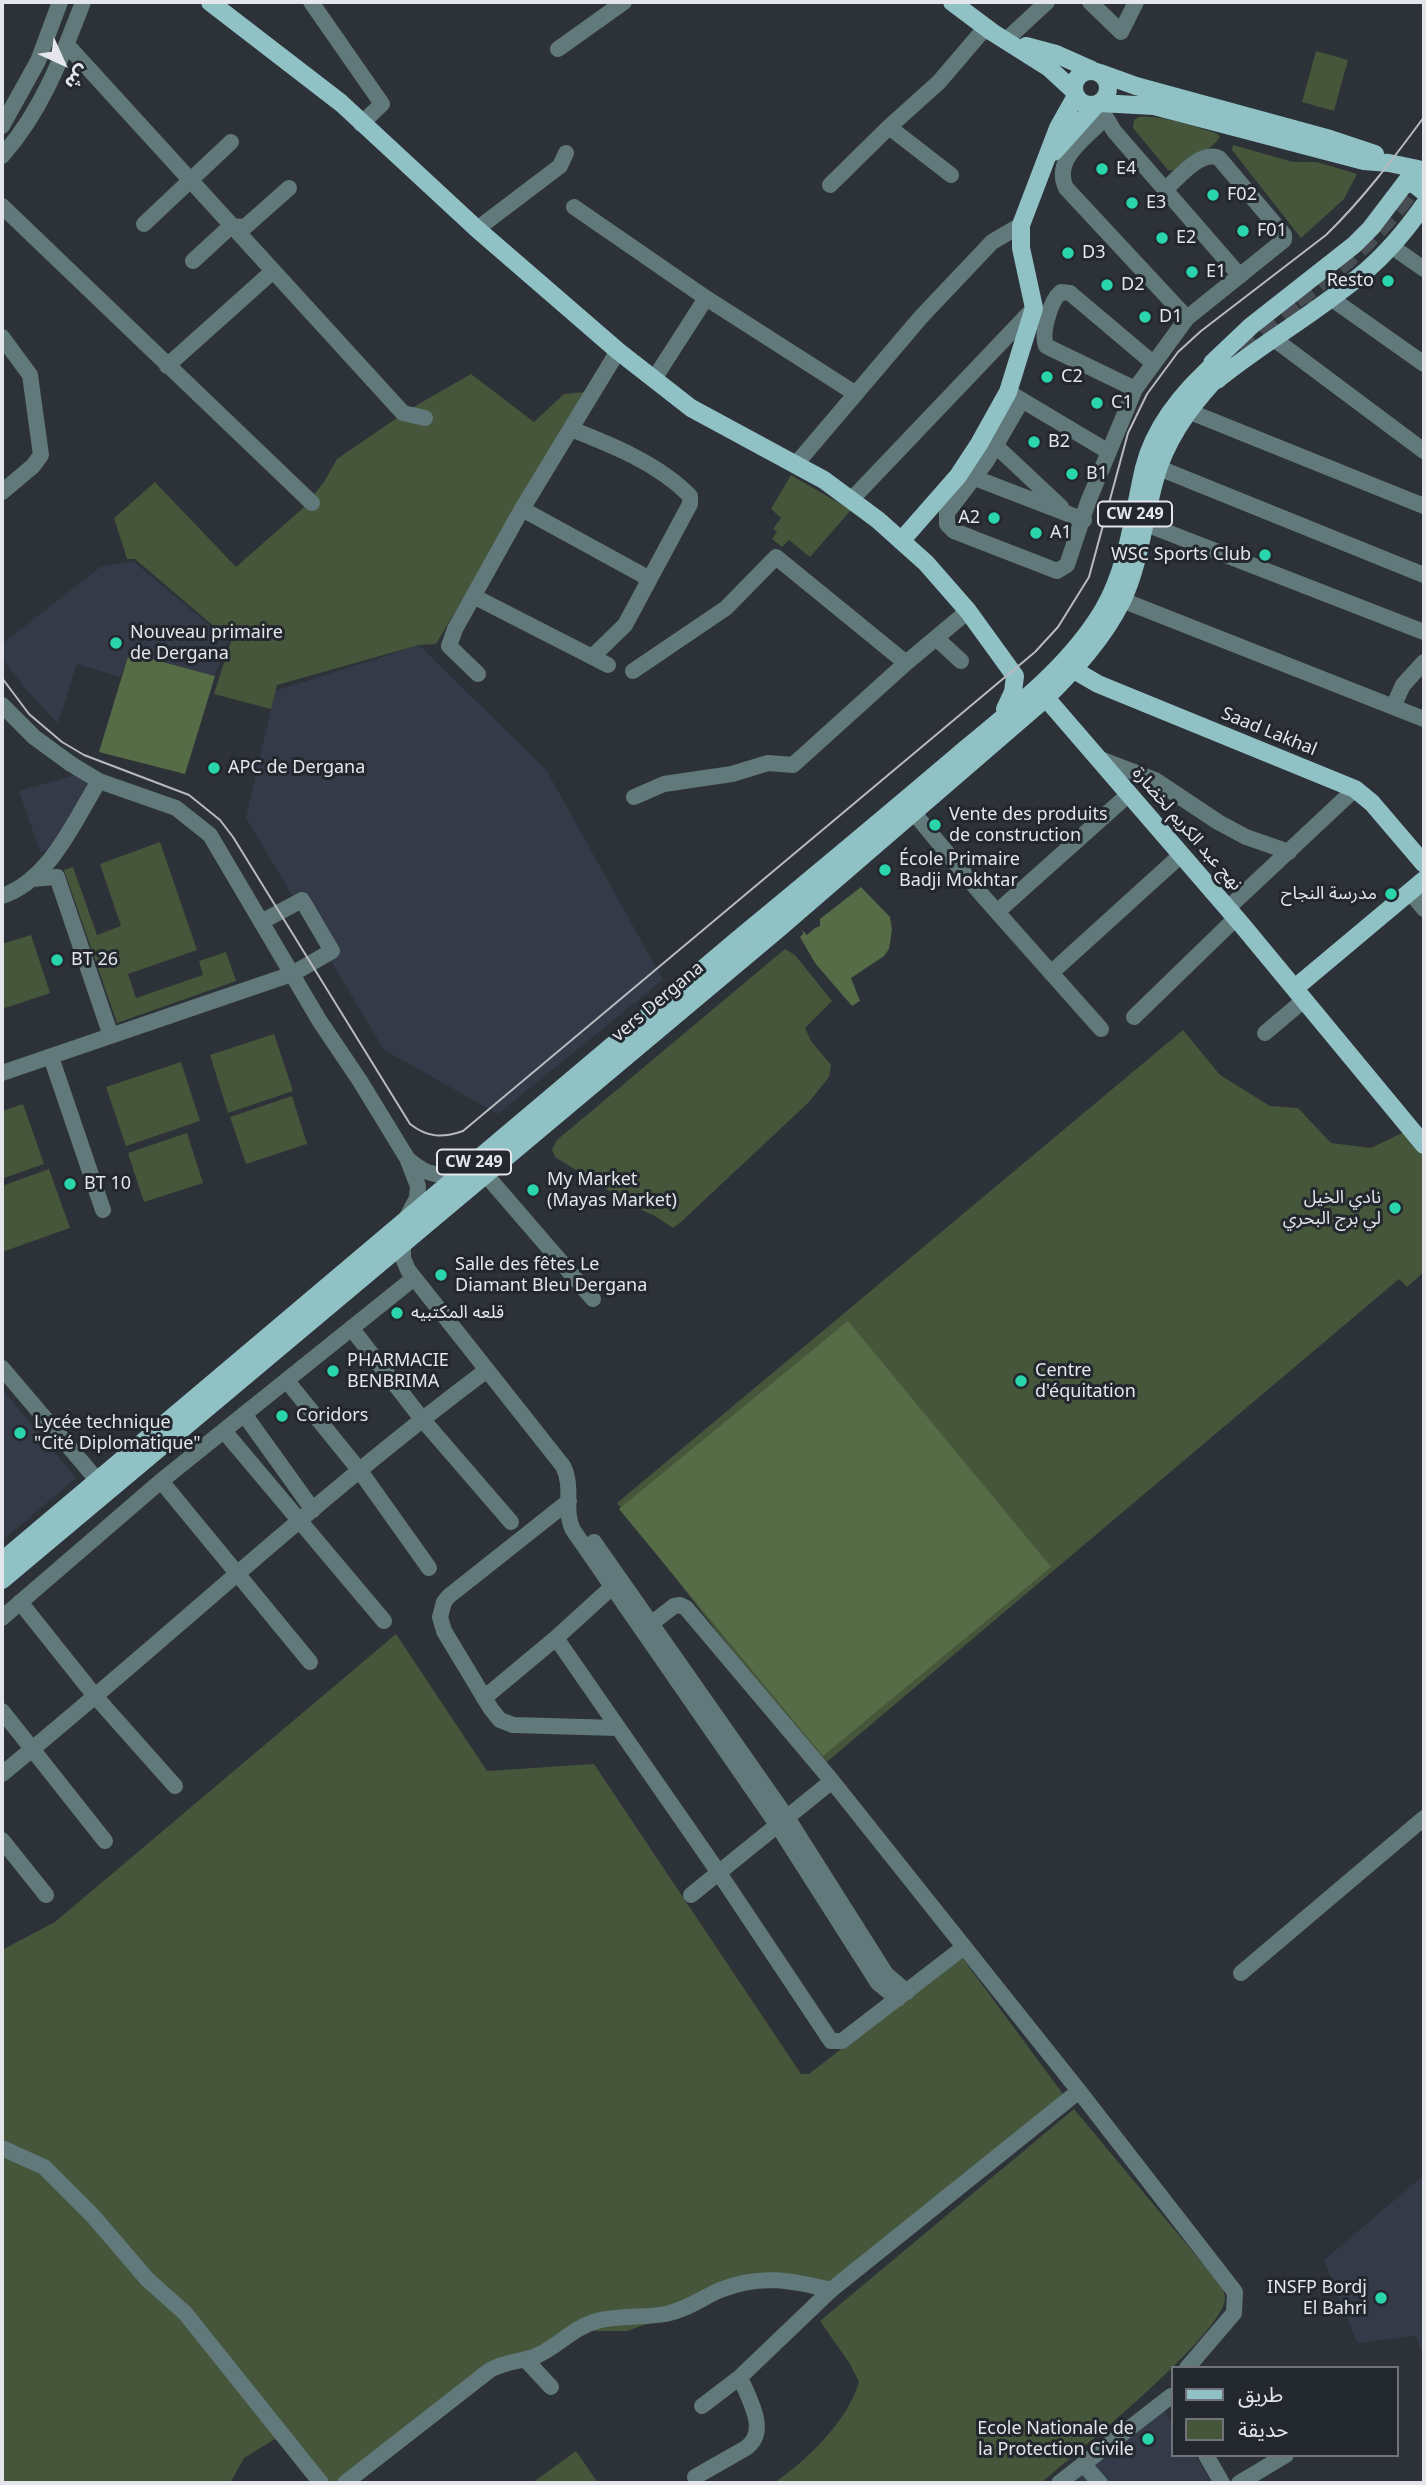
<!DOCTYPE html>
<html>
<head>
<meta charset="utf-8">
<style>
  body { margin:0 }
  #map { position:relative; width:1426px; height:2485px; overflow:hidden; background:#2d3138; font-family:"Noto Sans","Noto Sans Arabic",sans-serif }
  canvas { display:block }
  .frame { position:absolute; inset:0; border:4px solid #e4e6eb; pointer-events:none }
  .legend { position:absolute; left:1171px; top:2366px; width:228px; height:91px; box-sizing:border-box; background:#23272e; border:2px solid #70737a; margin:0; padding:9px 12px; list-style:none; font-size:21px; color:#e4e6eb }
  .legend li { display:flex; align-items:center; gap:14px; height:35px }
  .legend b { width:35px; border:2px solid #70737a }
  .north { position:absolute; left:28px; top:28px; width:70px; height:70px; -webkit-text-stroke:5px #23272e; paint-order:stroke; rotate:135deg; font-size:19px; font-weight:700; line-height:28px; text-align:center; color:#e4e6eb }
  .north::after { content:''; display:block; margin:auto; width:24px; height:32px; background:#e4e6eb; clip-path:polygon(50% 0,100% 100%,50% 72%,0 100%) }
</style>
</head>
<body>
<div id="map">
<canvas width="1426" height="2485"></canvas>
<div class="frame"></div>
<ul class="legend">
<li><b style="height:9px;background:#8fc1c5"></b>طريق</li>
<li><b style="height:19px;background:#46563b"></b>حديقة</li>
</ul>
<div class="north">ش</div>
</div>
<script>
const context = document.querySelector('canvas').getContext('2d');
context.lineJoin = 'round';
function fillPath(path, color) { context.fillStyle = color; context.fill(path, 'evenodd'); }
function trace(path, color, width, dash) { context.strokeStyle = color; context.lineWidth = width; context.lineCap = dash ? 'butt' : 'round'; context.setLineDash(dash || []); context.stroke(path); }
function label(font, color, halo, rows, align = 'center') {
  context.font = font + ' "Noto Sans","Noto Sans Arabic",sans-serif'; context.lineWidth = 6; context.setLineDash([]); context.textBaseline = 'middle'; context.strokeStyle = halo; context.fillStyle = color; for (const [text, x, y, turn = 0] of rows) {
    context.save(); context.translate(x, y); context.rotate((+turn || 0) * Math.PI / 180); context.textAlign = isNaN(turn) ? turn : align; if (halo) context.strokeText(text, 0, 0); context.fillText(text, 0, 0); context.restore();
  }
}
const built = new Path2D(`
  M 133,561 L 228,641 L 215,676 L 130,653 L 120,677 L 77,664 L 58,724 L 25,688 L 2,658 L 2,644 L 100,567 Z
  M 419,645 L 547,771 L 663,980 L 498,1114 L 384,1050 L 246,818 L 275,691 Z
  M 82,773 L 89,790 L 52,849 L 40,852 L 19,791 Z
  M 2,1389 L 76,1478 L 2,1541 Z
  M 1424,2175 L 1424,2359 L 1416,2336 L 1357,2343 L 1324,2260 Z
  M 1162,2407 L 1172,2423 L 1172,2455 L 1194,2455 L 1213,2483 L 1070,2483 Z`);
const green = new Path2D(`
  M 1316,51 L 1348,60 L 1334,111 L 1302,102 Z
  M 1139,117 C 1164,115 1192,126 1216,133 L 1220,137 C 1212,149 1189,162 1177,171 L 1168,170 L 1133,128 L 1134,120 Z
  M 1233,145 L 1293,162 L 1317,162 L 1357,174 L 1344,199 L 1301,238 L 1232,150 Z
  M 471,374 L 534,422 L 564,394 L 585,392 L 436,644 L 419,645 L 277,685 L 271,709 L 214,694 L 231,641 L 135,559 L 127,559 L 114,518 L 155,482 L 236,567 L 302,509 L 324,482 L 337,459 L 410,409 Z
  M 791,475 L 851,510 L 810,557 L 789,540 L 782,547 L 772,539 L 777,532 L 773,529 L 781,518 L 771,509 Z
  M 160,842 L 197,950 L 128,974 L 136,998 L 203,975 L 199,961 L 226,952 L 236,981 L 117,1023 L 64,870 L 73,867 L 97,935 L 121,926 L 100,864 Z
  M 31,935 L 50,993 L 2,1009 L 2,944 Z
  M 785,949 L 795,955 L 832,1001 L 805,1028 L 811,1041 L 831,1065 L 829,1077 L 809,1102 L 681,1222 L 673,1228 L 655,1216 L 635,1207 L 555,1157 L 552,1150 L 557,1140 Z
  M 1183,1030 L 1220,1075 L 1270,1106 L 1298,1108 L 1331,1143 L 1371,1148 L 1406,1131 L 1424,1153 L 1424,1272 L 1407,1287 L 1399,1279 L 822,1766 L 617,1503 Z
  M 274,1034 L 293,1091 L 228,1113 L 210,1055 Z
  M 181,1062 L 200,1121 L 126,1146 L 106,1087 Z
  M 292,1096 L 307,1144 L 246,1164 L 230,1117 Z
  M 23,1104 L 44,1164 L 4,1178 L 2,1111 Z
  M 187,1133 L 203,1183 L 144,1202 L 128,1153 Z
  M 49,1169 L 70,1228 L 2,1252 L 2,1186 Z
  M 396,1634 L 487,1771 L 594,1764 L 801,2074 L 809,2074 L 961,1956 L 1063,2094 L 830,2286 L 789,2274 L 627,2331 L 590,2331 L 516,2357 L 339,2483 L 327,2483 L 275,2439 L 244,2458 L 230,2483 L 2,2483 L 2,1950 L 55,1922 Z
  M 1074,2109 L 1223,2288 C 1224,2292 1225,2295 1225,2299 C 1223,2334 1073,2456 1041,2483 L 774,2483 C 807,2460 847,2422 859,2382 L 850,2364 L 820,2321 Z
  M 576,2451 L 598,2483 L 532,2483 Z`);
const forest = new Path2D(`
  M 129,653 L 215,676 L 185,774 L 99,752 Z
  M 861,887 L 890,917 L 892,930 L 889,949 L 884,956 L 851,978 L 860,1001 L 852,1006 L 815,963 L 800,937 L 803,934 L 802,930 L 807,935 L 815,928 L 820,926 L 820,919 Z
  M 848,1321 L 1051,1567 L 823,1756 L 619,1509 Z`);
const majorTunnel = new Path2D(`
  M 1296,300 C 1352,260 1384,229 1424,173
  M 1243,353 L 1312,299`);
const minor = new Path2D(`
  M 311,2 L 382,104 L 361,124
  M 1090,2 L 1121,32 L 1136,2
  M 1006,40 L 1047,2
  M 67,45 L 403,413 L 425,418
  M 558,49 L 624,2
  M 1101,109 L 1114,131 L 1240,276
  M 1105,118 C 1087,137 1052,159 1066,188 L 1187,318
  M 2,126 L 38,61 L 60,2
  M 889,127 L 951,175
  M 2,156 C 42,111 62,57 83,2
  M 830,185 L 889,127 L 939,82 L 986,27
  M 2,206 L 312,503
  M 574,207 L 706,298 L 856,394
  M 144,224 L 231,142
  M 477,229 L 560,166 L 566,153
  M 1391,246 L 1424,269
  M 193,261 L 231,226 L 245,227 L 289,188
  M 1332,299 L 1424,364
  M 2,337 L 30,375 L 41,455 L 33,466 L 2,492
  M 1274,339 L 1424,451
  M 167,366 L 273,271
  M 654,379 L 706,298
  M 1135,389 L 1046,346 C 1041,333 1050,301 1061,292 L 1070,293 L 1153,363
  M 1015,396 L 1109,452
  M 1022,400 L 986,462 L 947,513 L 947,524 L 954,531 L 1057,571 L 1067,565 L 1088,502 L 1135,389 L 1187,318 L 1284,240 L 1284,235 L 1219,158 C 1201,150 1179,177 1166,189
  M 1188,411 L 1424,506
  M 571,429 C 612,445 659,464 690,496 L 690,504 L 625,625 L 592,657
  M 996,446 L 1061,507
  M 796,464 L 921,317 L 992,242 L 1021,225
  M 1159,468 L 1424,575
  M 975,478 L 1084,520
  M 851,500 L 1034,308
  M 522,509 L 648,578
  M 1146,524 L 1424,632
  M 475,597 L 608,665
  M 1122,600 L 1424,719
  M 936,638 L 961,661
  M 633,671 L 726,608 L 776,557 L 906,663
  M 478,674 L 449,646 L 455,629 L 522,509 L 618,351
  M 2,705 L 34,737 L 71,764 L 99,781 L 176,808 L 210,835 L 319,1020 L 360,1081 L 407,1158 L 418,1186 L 417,1198 L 406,1219
  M 1393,707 L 1403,685 L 1424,662
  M 1100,759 L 1155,780 L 1218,822 L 1246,837 L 1289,852
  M 634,797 L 664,784 L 732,774 L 768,763 L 793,765 L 906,663 L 968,611
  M 914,813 L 982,895 L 1101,1029
  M 31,879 L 57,877 L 111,1036
  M 1410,892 L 1424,909
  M 2,896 C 50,880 74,821 99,781
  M 1228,908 L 1355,789
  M 997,912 L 1129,794
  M 1051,973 L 1181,855
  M 1134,1017 L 1236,918
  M 1265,1033 L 1304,1000
  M 51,1057 L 103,1210
  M 2,1073 L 292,974 L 332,951 L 302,900 L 261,922
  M 409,1160 C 429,1177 440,1178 464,1167
  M 486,1175 L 593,1299
  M 403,1245 L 403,1258 L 408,1270 L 563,1466 C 574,1487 563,1510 573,1530 L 778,1826 L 878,1983 L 898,1999
  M 352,1329 L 422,1419 L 511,1522
  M 2,1368 L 98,1481
  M 287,1381 L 360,1471 L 429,1568
  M 244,1414 L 313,1510
  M 224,1431 L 384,1621
  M 161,1481 L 310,1662
  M 569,1501 L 449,1596 L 444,1602 L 440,1617 L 444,1631 L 491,1709 L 500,1720 L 513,1725 L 618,1728
  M 594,1542 L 788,1819 L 886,1974 L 907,1992
  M 20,1602 L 95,1696 L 175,1786
  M 2,1618 L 161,1481 L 414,1278
  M 643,1630 L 674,1606 L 680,1605 L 686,1608 L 832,1781 L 1079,2091 L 1235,2292 L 1234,2313 L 1187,2368
  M 556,1638 L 719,1873 L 831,2041 L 842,2041 L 964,1947
  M 484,1698 L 556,1638 L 612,1587
  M 2,1711 L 105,1841
  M 2,1774 C 165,1641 318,1496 487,1370
  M 2,1840 L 46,1895
  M 691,1895 L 832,1781
  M 1241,1973 L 1424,1818
  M 2,2148 L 44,2167 L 93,2216 L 147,2279 L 185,2313 L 321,2483
  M 525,2359 L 551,2387
  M 702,2406 L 740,2377 L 831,2290 L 1079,2091
  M 1206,2455 L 1222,2483
  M 1083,2464 L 1100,2483
  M 695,2477 L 746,2448 C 770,2431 748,2398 740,2377
  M 345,2483 L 490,2370 C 507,2361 520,2362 536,2356 C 558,2347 573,2327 597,2321 C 619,2315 644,2318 666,2314 C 686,2310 702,2298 720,2290 C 760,2274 791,2280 831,2290
  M 1059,2483 L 1171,2396
  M 1239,2483 L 1286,2455`);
const major = new Path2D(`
  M 210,2 L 341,103 L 477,229 L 618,351 L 691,408 L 824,480 L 878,520 L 926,563 L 968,611 L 1015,676 L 1013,692 L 1005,709
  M 952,2 L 992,32 L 1049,68 L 1074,91
  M 1026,46 L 1056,54 L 1092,70
  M1074 88a17 17 0 1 1 34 0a17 17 0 1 1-34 0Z
  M 1100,73 L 1136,86 L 1330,139 L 1375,154
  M 1100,103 L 1154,106 L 1364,161 L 1389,163 L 1418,169
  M 1054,152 L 1097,104
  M 1404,185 L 1413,183 L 1424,192
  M 1212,363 L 1251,326 L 1354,245 L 1371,228 L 1409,178 L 1418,171
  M 1217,380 C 1265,341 1320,311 1367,270 C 1389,251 1407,229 1424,205
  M 901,541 L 958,476 L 979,444 L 1008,392 L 1034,308 L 1021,248 L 1021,225 L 1058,128 L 1076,96
  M 1074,670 L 1098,684 L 1355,789 L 1372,803 L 1424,864
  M 1046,698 L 1242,925 L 1424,1145
  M 1295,988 L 1424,880
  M 2,1561 L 737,940 C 811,879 884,818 957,756 C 1008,713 1068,669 1103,610 C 1128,568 1133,515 1144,468 C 1155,423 1188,386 1222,357
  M 2,1580 L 777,930 L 1046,698 C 1075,669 1103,639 1122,601 C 1142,559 1144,510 1159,466 C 1173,428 1197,398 1225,369`);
const tram = new Path2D(`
  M 2,678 L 29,714 L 62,742 L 84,755 L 189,795 L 220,820 L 233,837 L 410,1124 C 428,1138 443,1138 463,1131 L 1035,652 L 1058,627 L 1089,577 L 1128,433 L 1147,394 L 1178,352 L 1201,331 L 1326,235 C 1363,199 1393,159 1424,117`);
const markers = [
  [1102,169,7,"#2ad5ac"],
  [1213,195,7,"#2ad5ac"],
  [1132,203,7,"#2ad5ac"],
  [1243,231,7,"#2ad5ac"],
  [1162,238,7,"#2ad5ac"],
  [1068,253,7,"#2ad5ac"],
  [1192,272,7,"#2ad5ac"],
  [1388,281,7,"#2ad5ac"],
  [1107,285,7,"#2ad5ac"],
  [1145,317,7,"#2ad5ac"],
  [1047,377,7,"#2ad5ac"],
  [1097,403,7,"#2ad5ac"],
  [1034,442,7,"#2ad5ac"],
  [1072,474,7,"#2ad5ac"],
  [994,518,7,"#2ad5ac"],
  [1036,533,7,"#2ad5ac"],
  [1265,555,7,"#2ad5ac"],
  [116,643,7,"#2ad5ac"],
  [214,768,7,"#2ad5ac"],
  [935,825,7,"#2ad5ac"],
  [885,870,7,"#2ad5ac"],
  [1391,894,7,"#2ad5ac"],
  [57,960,7,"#2ad5ac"],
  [70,1184,7,"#2ad5ac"],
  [533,1190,7,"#2ad5ac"],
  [1395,1208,7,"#2ad5ac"],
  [441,1275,7,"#2ad5ac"],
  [397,1313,7,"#2ad5ac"],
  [333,1371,7,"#2ad5ac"],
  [1021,1381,7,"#2ad5ac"],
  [282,1416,7,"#2ad5ac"],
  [20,1433,7,"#2ad5ac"],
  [1381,2298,7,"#2ad5ac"],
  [1148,2439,7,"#2ad5ac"]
];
const shields = [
  [1135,514,74],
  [474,1162,74]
];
const shieldNames = [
  ["CW 249",1135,514],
  ["CW 249",474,1162]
];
const poiNames = [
  ["E4",1116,169],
  ["F02",1227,195],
  ["E3",1146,203],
  ["F01",1257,231],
  ["E2",1176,238],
  ["D3",1082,253],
  ["E1",1206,272],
  ["Resto",1374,281,"right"],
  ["D2",1121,285],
  ["D1",1159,317],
  ["C2",1061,377],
  ["C1",1111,403],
  ["B2",1048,442],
  ["B1",1086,474],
  ["A2",980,518,"right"],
  ["A1",1050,533],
  ["WSC Sports Club",1251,555,"right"],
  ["Nouveau primaire",130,633],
  ["de Dergana",130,654],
  ["APC de Dergana",228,768],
  ["Vente des produits",949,815],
  ["de construction",949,836],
  ["École Primaire",899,860],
  ["Badji Mokhtar",899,881],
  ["مدرسة النجاح",1377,894,"right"],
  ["BT 26",71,960],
  ["My Market",547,1180],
  ["(Mayas Market)",547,1201],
  ["BT 10",84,1184],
  ["نادي الخيل",1381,1198,"right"],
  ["لي برج البحري",1381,1219,"right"],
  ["Salle des fêtes Le",455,1265],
  ["Diamant Bleu Dergana",455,1286],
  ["قلعه المكتبيه",411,1313],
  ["PHARMACIE",347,1361],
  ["BENBRIMA",347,1382],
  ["Centre",1035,1371],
  ["d'équitation",1035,1392],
  ["Coridors",296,1416],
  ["Lycée technique",34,1423],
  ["\"Cité Diplomatique\"",34,1444],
  ["INSFP Bordj",1367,2288,"right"],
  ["El Bahri",1367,2309,"right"],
  ["Ecole Nationale de",1134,2429,"right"],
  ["la Protection Civile",1134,2450,"right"]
];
const streetNames = [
  ["Saad Lakhal",1269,732,22],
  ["نهج عبد الكريم لخضارة",1187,829,49],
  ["vers Dergana",658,1002,-40]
];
fillPath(built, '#343a47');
fillPath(green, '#46563b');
fillPath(forest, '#566c47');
trace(majorTunnel, '#484c53', 18, [18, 9]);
trace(minor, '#61797b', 16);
trace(major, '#8fc1c5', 18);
trace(tram, '#b8bac0', 2);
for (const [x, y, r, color] of markers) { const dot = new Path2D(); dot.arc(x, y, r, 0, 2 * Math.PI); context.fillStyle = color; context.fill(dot); trace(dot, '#23272e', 2.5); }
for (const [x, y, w] of shields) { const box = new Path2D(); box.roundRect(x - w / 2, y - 12.5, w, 25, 5); context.fillStyle = '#23272e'; context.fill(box); trace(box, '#e4e6eb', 2); }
label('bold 16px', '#e4e6eb', null, shieldNames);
label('18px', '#e4e6eb', '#23272e', poiNames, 'left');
label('18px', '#e4e6eb', '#23272e', streetNames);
</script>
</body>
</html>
